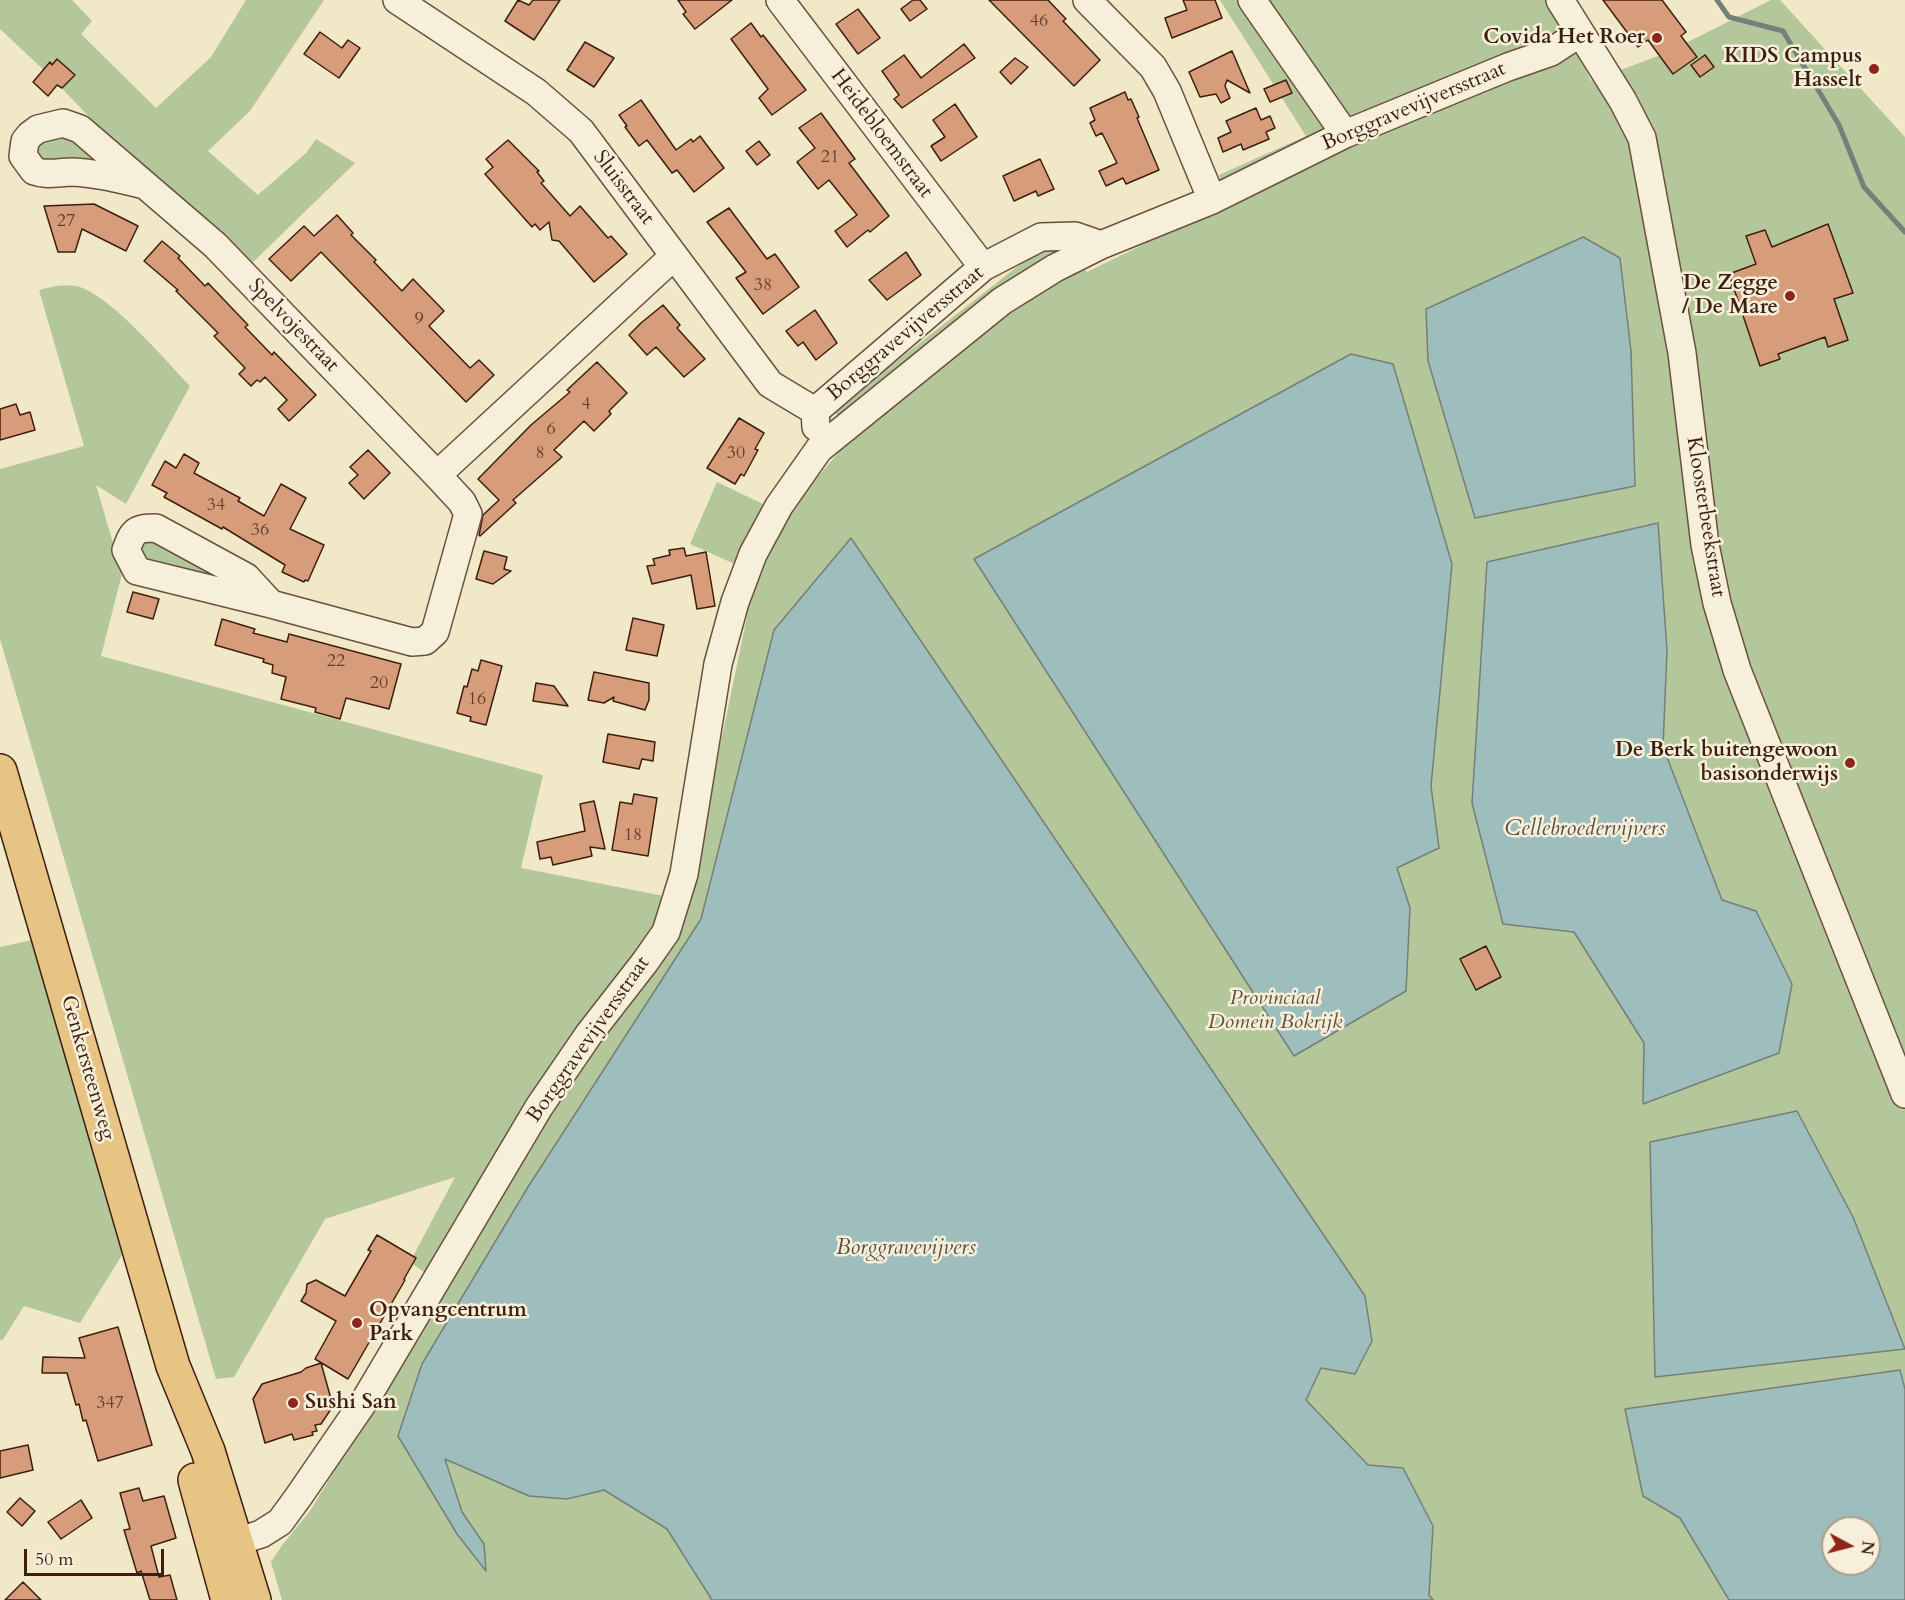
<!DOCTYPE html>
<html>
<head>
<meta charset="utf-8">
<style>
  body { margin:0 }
  #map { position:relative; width:1905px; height:1600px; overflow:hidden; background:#f1e8c7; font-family:Cardo,serif }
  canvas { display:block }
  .north { position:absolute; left:1821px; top:1516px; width:60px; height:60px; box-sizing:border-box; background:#f6f0db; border:2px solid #ac9c8a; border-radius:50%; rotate:97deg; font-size:16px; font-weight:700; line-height:24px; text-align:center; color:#3e1e11 }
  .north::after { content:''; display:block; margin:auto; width:21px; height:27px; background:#8f2418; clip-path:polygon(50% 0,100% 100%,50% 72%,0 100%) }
  .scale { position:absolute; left:24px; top:1549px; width:140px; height:27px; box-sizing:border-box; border:3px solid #3e1e11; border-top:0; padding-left:8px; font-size:18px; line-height:21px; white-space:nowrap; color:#3e1e11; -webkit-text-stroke:4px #f6f0db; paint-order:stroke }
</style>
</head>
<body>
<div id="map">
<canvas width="1905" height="1600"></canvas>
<div class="north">N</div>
<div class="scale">50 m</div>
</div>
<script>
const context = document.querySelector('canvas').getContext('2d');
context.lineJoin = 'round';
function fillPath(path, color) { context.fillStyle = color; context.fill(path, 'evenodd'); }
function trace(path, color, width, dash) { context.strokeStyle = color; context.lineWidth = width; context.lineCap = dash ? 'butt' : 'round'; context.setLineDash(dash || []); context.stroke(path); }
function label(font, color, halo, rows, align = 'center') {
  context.font = font + ' Cardo,serif'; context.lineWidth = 5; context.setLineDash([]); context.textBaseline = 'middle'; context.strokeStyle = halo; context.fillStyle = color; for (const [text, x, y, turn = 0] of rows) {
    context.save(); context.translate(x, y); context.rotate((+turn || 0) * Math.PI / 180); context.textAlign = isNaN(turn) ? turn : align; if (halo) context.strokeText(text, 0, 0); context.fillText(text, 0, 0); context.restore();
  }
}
const green = new Path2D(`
  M 0,0 L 72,0 L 92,21 L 81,34 L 156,108 L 211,57 L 246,0 L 324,0 L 250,111 L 208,151 L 258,195 L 306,153 L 316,139 L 355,163 L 247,268 L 125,154 L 47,73 L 0,29 Z
  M 1220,0 L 1548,0 L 1564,24 L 1591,81 L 1666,53 L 1771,0 L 1780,0 L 1905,137 L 1905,1600 L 282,1600 L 271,1562 L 283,1544 L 310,1511 L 446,1288 L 410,1262 L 455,1177 L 325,1219 L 234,1377 L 216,1379 L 0,639 L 0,469 L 84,446 L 39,290 C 50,287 63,284 75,286 C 106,290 167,362 190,386 L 126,504 L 96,485 L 122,574 L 101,656 L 543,775 L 521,868 L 684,900 L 699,848 L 751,597 L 768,552 L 792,507 L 850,439 L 834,410 L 1036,252 L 1063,246 L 1087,272 L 1228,203 L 1219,175 L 1306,136 ZM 1833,1528 L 1869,1528 L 1869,1564 L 1833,1564 Z
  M 68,130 L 108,162 L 35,160 L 34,142 Z
  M 717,482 L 765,505 L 739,566 L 690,544 Z
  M 155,536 L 242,581 L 147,568 C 142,558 141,552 144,541 Z
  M 32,940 L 122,1255 L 80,1323 L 24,1306 L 2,1341 L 0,1339 L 0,947 Z`);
const water = new Path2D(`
  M 1583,237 L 1620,258 L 1631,351 L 1635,486 L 1475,518 L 1428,361 L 1426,309 Z
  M 1351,354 L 1393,364 L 1452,564 L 1431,786 L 1439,848 L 1397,868 L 1410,908 L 1406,991 L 1294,1056 L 974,559 Z
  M 1658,523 L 1667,650 L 1663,747 L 1722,900 L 1756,911 L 1792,984 L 1779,1053 L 1643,1104 L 1644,1043 L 1574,932 L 1503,924 L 1472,803 L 1487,562 Z
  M 851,538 L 1365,1296 L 1372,1341 L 1355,1374 L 1321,1368 L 1306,1400 L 1368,1465 L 1403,1468 L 1433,1526 L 1429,1595 L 1433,1600 L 712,1600 L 667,1529 L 604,1490 L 567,1499 L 529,1496 L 445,1459 L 462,1512 L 484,1544 L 486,1571 L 457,1534 L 398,1436 L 422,1364 L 528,1187 L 701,919 L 774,630 Z
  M 1797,1111 L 1853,1217 L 1905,1349 L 1655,1377 L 1650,1142 Z
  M 1900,1370 L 1905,1389 L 1905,1600 L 1729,1600 L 1680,1518 L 1643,1496 L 1625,1409 ZM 1833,1528 L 1869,1528 L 1869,1564 L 1833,1564 Z`);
const stream = new Path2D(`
  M 1717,0 L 1729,17 L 1783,31 L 1839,125 L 1864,187 L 1905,232`);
const building = new Path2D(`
  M 518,0 L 529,5 L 533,0 L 560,0 L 534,40 L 505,21 Z
  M 678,0 L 732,0 L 695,29 L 683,14 L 686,12 Z
  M 913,0 L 920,0 L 927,9 L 910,21 L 901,9 Z
  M 989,0 L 1048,0 L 1066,19 L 1063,21 L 1100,60 L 1074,86 Z
  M 1183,0 L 1215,0 L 1222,18 L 1172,38 L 1165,18 L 1187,10 Z
  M 1603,0 L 1662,0 L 1686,32 L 1681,36 L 1697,57 L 1673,74 L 1648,40 L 1638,47 Z
  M 858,9 L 880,38 L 858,54 L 836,24 Z
  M 751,23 L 761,37 L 763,35 L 806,90 L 772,115 L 759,98 L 768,89 L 731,39 Z
  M 320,32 L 342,48 L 348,40 L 360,48 L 339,78 L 304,54 Z
  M 585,42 L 614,58 L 594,87 L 567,70 Z
  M 964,44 L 975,58 L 902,108 L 894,99 L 899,95 L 882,71 L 904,55 L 921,78 Z
  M 1232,51 L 1250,93 L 1227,80 L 1225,86 L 1230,98 L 1221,103 L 1216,94 L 1200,97 L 1189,72 Z
  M 1705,55 L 1714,67 L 1700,77 L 1691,65 Z
  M 1015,58 L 1028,67 L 1011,84 L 1000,72 Z
  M 57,59 L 75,75 L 62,88 L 57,85 L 48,96 L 33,82 L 50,62 L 52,65 Z
  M 1286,80 L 1292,93 L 1270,102 L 1264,89 Z
  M 1125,92 L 1128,100 L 1131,99 L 1139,117 L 1137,118 L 1159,170 L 1126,184 L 1123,178 L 1106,186 L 1099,171 L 1117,163 L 1102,133 L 1096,136 L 1090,123 L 1095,120 L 1090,108 Z
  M 641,100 L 676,150 L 691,139 L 693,142 L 700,136 L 724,168 L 694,192 L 677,170 L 672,173 L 647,140 L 639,146 L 625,127 L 627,126 L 619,115 Z
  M 955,104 L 977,137 L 941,161 L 931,146 L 945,137 L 933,120 Z
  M 1256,108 L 1261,120 L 1270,116 L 1275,128 L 1266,132 L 1269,139 L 1243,150 L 1241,144 L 1223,152 L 1218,138 L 1231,132 L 1226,121 Z
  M 821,113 L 855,159 L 849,163 L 889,216 L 870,232 L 868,230 L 847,247 L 835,231 L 857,215 L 829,180 L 818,189 L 797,162 L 815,148 L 799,128 Z
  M 508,140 L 539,171 L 537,172 L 544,181 L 541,183 L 570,216 L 580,206 L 608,238 L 611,236 L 627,254 L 594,282 L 559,241 L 552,240 L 549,222 L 540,230 L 535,224 L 532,227 L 485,174 L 493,167 L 486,159 Z
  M 759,141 L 770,155 L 757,165 L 746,151 Z
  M 1040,159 L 1054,189 L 1038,196 L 1036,191 L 1014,201 L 1003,176 Z
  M 94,204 L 138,226 L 126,251 L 82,229 L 75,252 L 58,252 L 44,206 Z
  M 729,208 L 767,259 L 775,254 L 799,287 L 763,314 L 736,278 L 746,272 L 707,222 Z
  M 337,215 L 353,233 L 351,235 L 376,260 L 374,262 L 402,291 L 413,279 L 444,311 L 429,326 L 470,368 L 479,360 L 494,375 L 466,402 L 321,252 L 291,281 L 269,259 L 304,226 L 314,236 Z
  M 1828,224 L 1853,293 L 1834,299 L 1848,340 L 1828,347 L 1825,337 L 1778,354 L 1780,359 L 1760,366 L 1729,274 L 1756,264 L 1746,236 L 1765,230 L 1772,247 Z
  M 162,241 L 180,256 L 178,258 L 205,286 L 208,283 L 248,325 L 245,327 L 272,355 L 274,352 L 316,395 L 289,421 L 278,409 L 287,400 L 265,377 L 260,382 L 257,380 L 251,386 L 239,374 L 245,368 L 214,336 L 218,333 L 176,291 L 178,290 L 144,261 Z
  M 906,252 L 921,275 L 887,300 L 869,280 Z
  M 663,305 L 680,325 L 677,328 L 705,359 L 684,377 L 656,347 L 647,355 L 629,335 L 641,323 Z
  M 815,310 L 837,343 L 816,360 L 803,342 L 798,346 L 786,331 Z
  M 597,362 L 627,393 L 609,411 L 611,414 L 594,431 L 584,421 L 554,450 L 562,457 L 513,500 L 516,503 L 480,536 L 479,535 L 483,515 L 499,500 L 478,479 L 531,425 L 570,392 L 567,390 Z
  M 16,404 L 20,415 L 30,412 L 35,430 L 0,440 L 0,409 Z
  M 739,418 L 764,433 L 755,449 L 758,450 L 744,476 L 741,474 L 735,484 L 707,468 Z
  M 368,450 L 390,473 L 364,499 L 349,483 L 358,475 L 350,467 Z
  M 184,454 L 199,463 L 194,473 L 240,498 L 238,501 L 264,516 L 281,484 L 306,498 L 290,529 L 324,545 L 308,581 L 305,580 L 304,582 L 282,572 L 285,565 L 223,527 L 222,529 L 164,497 L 167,493 L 152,485 L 165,461 L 176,468 Z
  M 684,548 L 686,556 L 706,552 L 715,606 L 697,609 L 691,575 L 652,584 L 647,566 L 655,565 L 653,559 L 670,555 L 669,550 Z
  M 484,551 L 507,557 L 504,569 L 511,571 L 493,584 L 476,579 Z
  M 133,592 L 159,599 L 153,619 L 127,612 Z
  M 633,618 L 664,625 L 657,656 L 626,650 Z
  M 222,619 L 255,629 L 253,633 L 287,642 L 289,634 L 401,664 L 389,709 L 346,698 L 340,719 L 315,712 L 316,708 L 281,699 L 286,677 L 272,673 L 273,665 L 263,662 L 264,659 L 215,645 Z
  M 481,660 L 502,666 L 486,725 L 470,721 L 471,717 L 457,713 L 464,686 L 467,687 L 472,669 L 478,671 Z
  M 594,672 L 649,683 L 649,700 L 645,710 L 613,701 L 614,697 L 604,703 L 588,700 Z
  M 536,683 L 554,686 L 568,706 L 533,701 Z
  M 608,734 L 655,742 L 653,761 L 642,759 L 639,769 L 603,762 Z
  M 634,794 L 657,798 L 648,856 L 612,850 L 620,802 L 632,804 Z
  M 594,801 L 605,849 L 590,847 L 592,856 L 553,865 L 551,857 L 540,859 L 537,842 L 585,831 L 580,804 Z
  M 1486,946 L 1501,977 L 1476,990 L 1460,959 Z
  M 377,1235 L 416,1258 L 404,1279 L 405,1280 L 348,1379 L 315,1359 L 336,1321 L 301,1301 L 306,1293 L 307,1284 L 316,1280 L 345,1296 L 371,1251 L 368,1250 Z
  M 118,1327 L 152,1445 L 98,1461 L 86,1420 L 83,1421 L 79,1404 L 76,1405 L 67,1373 L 42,1373 L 43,1357 L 85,1358 L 79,1338 Z
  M 321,1363 L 333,1406 L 321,1424 L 315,1425 L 317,1431 L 312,1432 L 313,1435 L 294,1440 L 292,1434 L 265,1443 L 253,1399 L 262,1384 L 301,1372 L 306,1368 Z
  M 28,1445 L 33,1470 L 0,1478 L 0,1451 Z
  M 139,1488 L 143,1501 L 164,1496 L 176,1538 L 151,1546 L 159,1577 L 170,1575 L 177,1600 L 150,1600 L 141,1571 L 137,1573 L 124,1530 L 130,1529 L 120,1493 Z
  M 20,1498 L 35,1511 L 22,1526 L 7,1512 Z
  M 81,1500 L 92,1518 L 61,1539 L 48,1522 Z
  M 23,1582 L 41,1600 L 5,1600 Z`);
const minor = new Path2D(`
  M 397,0 L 536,92 L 581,131 L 770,384 L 815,411
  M 780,0 L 983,267
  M 1087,0 L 1153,67 L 1167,91 L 1212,200
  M 1252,0 L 1345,134
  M 1560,0 L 1623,101 L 1642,138 L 1682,353 L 1705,545 L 1717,603 L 1737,670 L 1905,1094
  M 144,185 C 120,179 96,173 72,172 C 59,172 47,176 34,171 L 23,156 L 25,141 L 30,135 L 38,129 L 63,123 L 80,129 L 215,245 L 437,475 L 462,502 L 468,514 L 435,632 L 425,641 L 412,642 L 271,604 L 137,571 L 126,550 C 133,531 135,528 156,528 L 246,577 L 271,604
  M 816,427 L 815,411 L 983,267 L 1041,237 L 1075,236 L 1101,245
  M 437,475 L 674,256
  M 217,1548 L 261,1534 L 280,1522 L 299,1496 L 367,1397 L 539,1107 L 589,1034 L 645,962 L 666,932 L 684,874 L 718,664 L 735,602 L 753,554 L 779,506 L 819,449 L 1002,301 L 1055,268 L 1101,245 L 1212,200 L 1345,134 L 1508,67 L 1551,52 L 1580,33`);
const major = new Path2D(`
  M 0,771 L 173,1366 L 208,1451 L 254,1600
  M 195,1480 L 228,1600`);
const markers = [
  [1657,38,6,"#8f2418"],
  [1874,69,6,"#8f2418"],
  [1790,296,6,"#8f2418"],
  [1850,763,6,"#8f2418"],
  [357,1323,6,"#8f2418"],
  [293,1403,6,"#8f2418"]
];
const numberNames = [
  ["46",1039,22],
  ["21",830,158],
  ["27",66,222],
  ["38",763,286],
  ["9",419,320],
  ["4",586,405],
  ["6",551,430],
  ["8",540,454],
  ["30",736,454],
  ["34",216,506],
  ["36",260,531],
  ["22",336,662],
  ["20",379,684],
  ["16",477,700],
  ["18",633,836],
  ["347",110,1404]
];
const poiNames = [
  ["Covida Het Roer",1645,38],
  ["KIDS Campus",1862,57],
  ["Hasselt",1862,81],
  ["De Zegge",1778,284],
  ["/ De Mare",1778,308],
  ["De Berk buitengewoon",1838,751],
  ["basisonderwijs",1838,775],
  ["Opvangcentrum",369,1311,"left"],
  ["Park",369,1335,"left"],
  ["Sushi San",305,1403,"left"]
];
const streetNames = [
  ["Borggravevijversstraat",1414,107,-23],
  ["Heidebloemstraat",881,134,53],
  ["Sluisstraat",623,188,53],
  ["Spelvojestraat",293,326,46],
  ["Borggravevijversstraat",906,334,-40],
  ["Kloosterbeekstraat",1705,517,81],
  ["Borggravevijversstraat",589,1040,-55],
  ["Genkersteenweg",87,1068,74]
];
const parkNames = [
  ["Provinciaal",1275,999],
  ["Domein Bokrijk",1275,1023]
];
const waterNames = [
  ["Cellebroedervijvers",1585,830],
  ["Borggravevijvers",906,1249]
];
fillPath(green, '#b4c79a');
fillPath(water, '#9ebebd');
trace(water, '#787e78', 1.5);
trace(stream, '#787e78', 5);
fillPath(building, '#d79d7b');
trace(building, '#3e1e11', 1.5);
trace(minor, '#6b503e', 30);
trace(major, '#3e1e11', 36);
trace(minor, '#f6f0db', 27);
trace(major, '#e8c484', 33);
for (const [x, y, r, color] of markers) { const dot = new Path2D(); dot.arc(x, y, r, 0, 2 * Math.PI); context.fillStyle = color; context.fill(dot); trace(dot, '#f6f0db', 2); }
label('18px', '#643e2c', null, numberNames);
label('bold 21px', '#3e1e11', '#f6f0db', poiNames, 'right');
label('21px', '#3e1e11', '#f6f0db', streetNames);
label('italic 21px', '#61513a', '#f6f0db', parkNames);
label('italic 22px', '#5b4e45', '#f6f0db', waterNames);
</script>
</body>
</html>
